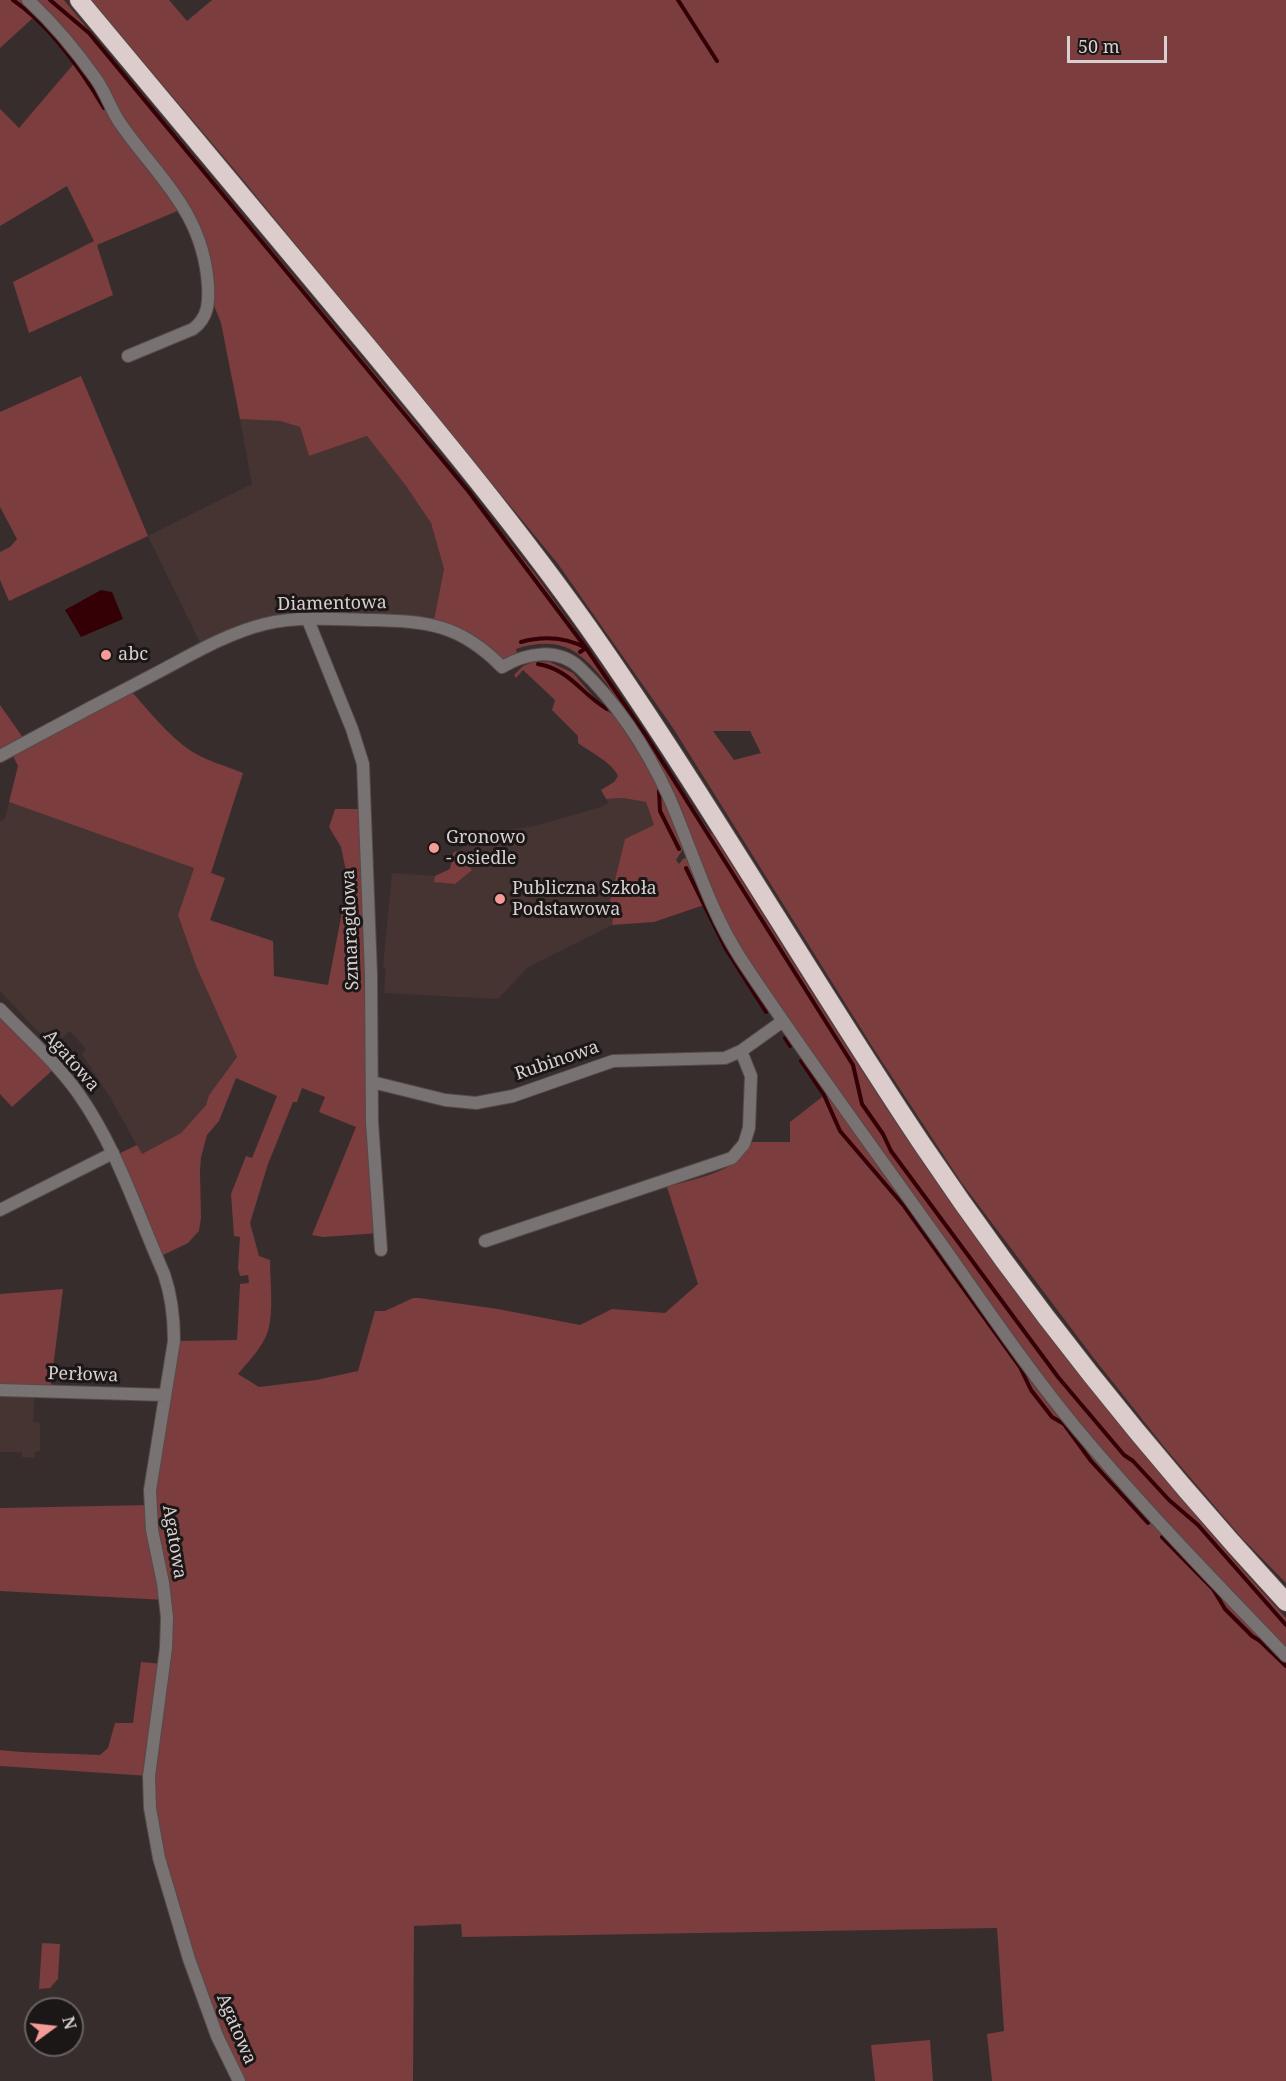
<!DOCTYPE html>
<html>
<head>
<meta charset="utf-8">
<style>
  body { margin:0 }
  #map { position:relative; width:1286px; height:2081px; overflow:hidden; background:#382d2d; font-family:"Noto Serif",serif }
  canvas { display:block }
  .north { position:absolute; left:24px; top:1997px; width:60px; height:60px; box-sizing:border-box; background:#1c1717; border:2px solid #676161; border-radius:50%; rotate:75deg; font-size:16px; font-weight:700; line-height:24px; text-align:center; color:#d8d0d0 }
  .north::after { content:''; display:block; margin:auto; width:21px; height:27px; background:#f59b98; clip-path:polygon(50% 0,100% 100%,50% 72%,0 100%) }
  .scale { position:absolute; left:1067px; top:36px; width:100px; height:27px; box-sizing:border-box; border:3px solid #d8d0d0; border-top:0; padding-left:8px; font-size:18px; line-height:21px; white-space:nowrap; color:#d8d0d0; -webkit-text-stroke:4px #1c1717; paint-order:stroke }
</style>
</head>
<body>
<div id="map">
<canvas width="1286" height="2081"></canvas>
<div class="north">N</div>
<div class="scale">50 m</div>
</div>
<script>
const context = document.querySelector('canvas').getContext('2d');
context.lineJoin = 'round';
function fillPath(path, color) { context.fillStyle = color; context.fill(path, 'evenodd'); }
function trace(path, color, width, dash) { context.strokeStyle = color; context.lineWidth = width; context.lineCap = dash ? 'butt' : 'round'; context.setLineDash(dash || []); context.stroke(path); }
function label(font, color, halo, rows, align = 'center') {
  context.font = font + ' "Noto Serif",serif'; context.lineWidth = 6; context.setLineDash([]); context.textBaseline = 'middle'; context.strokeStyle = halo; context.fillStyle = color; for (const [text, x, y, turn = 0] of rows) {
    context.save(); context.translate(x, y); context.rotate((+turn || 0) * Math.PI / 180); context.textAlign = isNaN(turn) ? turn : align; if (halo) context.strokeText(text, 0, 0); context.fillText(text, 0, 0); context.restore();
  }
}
const built = new Path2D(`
  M 240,419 L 280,421 L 300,427 L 309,456 L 367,436 L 406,486 L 431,523 L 444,569 L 433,625 L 292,621 L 203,649 L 148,536 L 252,484 Z
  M 623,798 L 646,802 L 654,826 L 610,901 L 613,917 L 612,925 L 528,967 L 498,999 L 384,993 L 386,968 L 383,967 L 392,873 L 435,876 L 450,869 L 453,853 L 488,833 L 535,826 L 601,807 L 608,803 L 606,799 Z
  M 9,802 L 194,867 L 178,915 L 196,966 L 237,1057 L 209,1095 L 206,1105 L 181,1133 L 142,1155 L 110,1097 L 82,1054 L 86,1049 L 70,1031 L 62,1038 L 58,1030 L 42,1036 L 0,991 L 0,822 L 5,819 Z
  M 0,1390 L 35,1391 L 33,1422 L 40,1423 L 40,1451 L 35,1452 L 34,1458 L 22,1457 L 22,1452 L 0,1452 Z`);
const green = new Path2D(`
  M 0,0 L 64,0 L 410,416 L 535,574 L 602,667 L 711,834 L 712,833 C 786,951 858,1069 937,1183 C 1044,1336 1161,1480 1286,1618 L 1286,2081 L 992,2081 L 987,2034 L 1004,2031 L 997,1928 L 462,1937 L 461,1924 L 414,1926 L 413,2081 L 239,2081 L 163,1875 L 149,1776 L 0,1766 L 0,1750 C 33,1754 66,1753 100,1755 L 108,1748 L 115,1723 L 133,1723 L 141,1662 L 163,1664 L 165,1600 L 0,1591 L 0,1508 L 150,1505 L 174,1341 L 237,1340 L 240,1284 L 249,1283 L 248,1275 L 240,1276 L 238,1268 L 240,1237 L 234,1236 L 231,1194 L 246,1156 L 252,1158 L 277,1096 L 236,1078 L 219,1121 L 207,1135 L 201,1157 L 200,1171 L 201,1218 L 199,1231 L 188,1243 L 157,1258 L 114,1156 L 137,1145 L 142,1154 L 181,1133 L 206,1105 L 209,1095 L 237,1057 L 196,966 L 178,915 L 194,868 L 9,802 L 18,766 L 10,750 L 0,756 L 0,705 L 26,742 L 128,688 C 148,709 167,735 191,751 C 207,761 226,766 243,773 L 211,873 L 225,878 L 210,920 L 273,941 L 274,976 L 328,985 L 348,881 L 341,847 L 329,827 L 335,809 L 365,809 L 380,1233 L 323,1237 L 312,1235 L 356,1127 L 319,1112 L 325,1097 L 302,1088 L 297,1102 L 293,1102 L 268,1164 L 250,1223 L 259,1256 L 270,1260 C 270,1282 274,1310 268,1331 C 263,1347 248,1362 238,1374 L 259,1387 L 316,1380 L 358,1371 L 375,1311 L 385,1311 L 413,1298 L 419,1298 L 498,1309 L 580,1325 L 612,1309 L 665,1313 L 698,1284 L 667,1187 C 695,1178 739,1173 751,1142 L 790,1142 L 790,1122 L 831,1090 L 710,903 L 654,922 L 612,925 L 613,917 L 610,901 L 625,839 L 654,825 L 646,802 L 623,798 L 606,799 L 601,790 L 614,782 L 618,776 C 612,762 590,752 578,743 L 578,736 L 552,710 L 555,700 L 523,670 L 516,678 L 514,675 L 523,666 L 535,661 L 550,662 L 573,673 L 605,710 L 614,715 L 637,744 L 659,787 L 683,849 L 676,860 L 679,864 L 683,859 L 691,855 C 689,842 688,827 684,815 C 677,796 670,786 660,770 C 636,734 609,671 570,649 C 554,641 533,643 516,649 L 518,658 L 502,667 L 489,654 L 433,625 L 444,569 L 431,523 L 406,486 L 367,436 L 309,456 L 300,427 L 280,421 L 240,419 L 221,323 L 213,303 L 214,285 L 210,262 L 189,206 L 97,245 L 113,295 L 29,333 L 13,282 L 94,241 L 67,186 L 0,226 L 0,109 L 19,128 L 83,53 L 45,7 L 0,48 Z
  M 91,0 L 169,0 L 187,21 L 212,0 L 1286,0 L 1286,1583 L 1241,1537 L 1165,1448 L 1092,1356 L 961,1182 L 875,1051 L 673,728 L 558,564 L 234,169 ZM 713,731 L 750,731 L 761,753 L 734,760 Z
  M 81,376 L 148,536 L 9,601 L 0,580 L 0,552 L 10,547 L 17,539 L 0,507 L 0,412 Z
  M 456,851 L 472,870 L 455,884 L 434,882 L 435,876 L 450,869 L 453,853 Z
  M 0,1009 L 56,1067 L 12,1107 L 0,1094 Z
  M 63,1289 L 50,1391 L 0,1390 L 0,1294 Z
  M 42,1943 L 60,1944 L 58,1979 L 50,1988 L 39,1989 Z
  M 930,2040 L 933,2081 L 875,2081 L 871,2045 Z`);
const water = new Path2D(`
  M 101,590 L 112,592 L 123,619 L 81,637 L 65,610 Z`);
const stream = new Path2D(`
  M 13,0 C 51,26 81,69 104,108
  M 50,0 L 89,33 L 469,492 L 586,648 L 648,739 L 853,1065 L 862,1104 L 883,1134 L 891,1151 L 1058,1377 L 1124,1455 L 1133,1461 L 1169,1500 L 1198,1525 L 1286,1625
  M 678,0 L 717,61
  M 521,642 C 543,636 565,637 586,648 L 580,652
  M 538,664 C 571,670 581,694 607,709
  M 659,791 L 660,811 L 679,849
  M 686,868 L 726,949 L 766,1012
  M 785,1038 L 790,1046
  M 801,1061 L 824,1095 L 840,1131 L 904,1206 L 1020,1367 L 1031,1390 L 1052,1417 L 1064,1424 L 1091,1461 L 1148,1523
  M 1162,1537 L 1213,1589 L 1225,1609 L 1252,1636 L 1260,1641 L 1286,1666`);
const street = new Path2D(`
  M 28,0 C 52,22 77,52 96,79 C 106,93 111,110 120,123 C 159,179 203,212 208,285 C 209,303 208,318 193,329 L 128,356
  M 308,620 L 352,729 L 363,764 L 371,975 L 372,1122 L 381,1250
  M 0,756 C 50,729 99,703 149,677 C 186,658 224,634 265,624 C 298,616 336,619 370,620 C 427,621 460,624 502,667 C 526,653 558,647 580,668 C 619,705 647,749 669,797 C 693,852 708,908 741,959 C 801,1050 866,1138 930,1228 C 978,1295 1024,1365 1077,1429 C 1143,1508 1215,1582 1286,1656
  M 0,1009 C 26,1036 56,1062 78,1093 C 117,1148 137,1213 164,1274 C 172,1297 174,1318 174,1341 L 150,1490 L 152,1530 L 163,1583 L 167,1617 L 166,1648 L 149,1776 L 150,1808 L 159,1858 L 189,1959 L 217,2036 L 239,2081
  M 372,1082 L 445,1100 L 476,1103 L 513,1096 L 613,1061 L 725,1058 L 741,1051 L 783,1021
  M 0,1210 L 113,1153
  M 485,1241 L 732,1158 L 744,1144 L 749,1128 L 751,1076 L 741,1051
  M 0,1390 L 165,1395`);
const highway = new Path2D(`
  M 79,0 C 176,116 273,233 370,349 C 445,440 520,531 588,627 C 706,795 808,974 922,1144 C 1031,1306 1154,1459 1286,1602`);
const markers = [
  [106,655,6,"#f59b98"],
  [434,848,6,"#f59b98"],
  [500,899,6,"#f59b98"]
];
const streetNames = [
  ["Diamentowa",332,604,-1],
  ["Szmaragdowa",351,930,-92],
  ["Agatowa",71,1061,49],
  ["Rubinowa",557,1061,-19],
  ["Perłowa",83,1375,2],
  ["Agatowa",174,1542,81],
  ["Agatowa",236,2029,67]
];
const poiNames = [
  ["abc",118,655],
  ["Gronowo",446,838],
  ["- osiedle",446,859],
  ["Publiczna Szkoła",512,889],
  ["Podstawowa",512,910]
];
fillPath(built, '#463433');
fillPath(green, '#7b3d3d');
fillPath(water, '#340005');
trace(stream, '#340005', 4);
trace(street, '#554a4a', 14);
trace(highway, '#554a4a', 20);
trace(street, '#787272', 12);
trace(highway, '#dccdcc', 18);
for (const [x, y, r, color] of markers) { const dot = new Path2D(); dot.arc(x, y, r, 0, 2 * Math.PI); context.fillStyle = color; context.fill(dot); trace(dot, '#1c1717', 2); }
label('18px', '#d8d0d0', '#1c1717', streetNames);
label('18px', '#d8d0d0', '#1c1717', poiNames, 'left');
</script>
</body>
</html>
